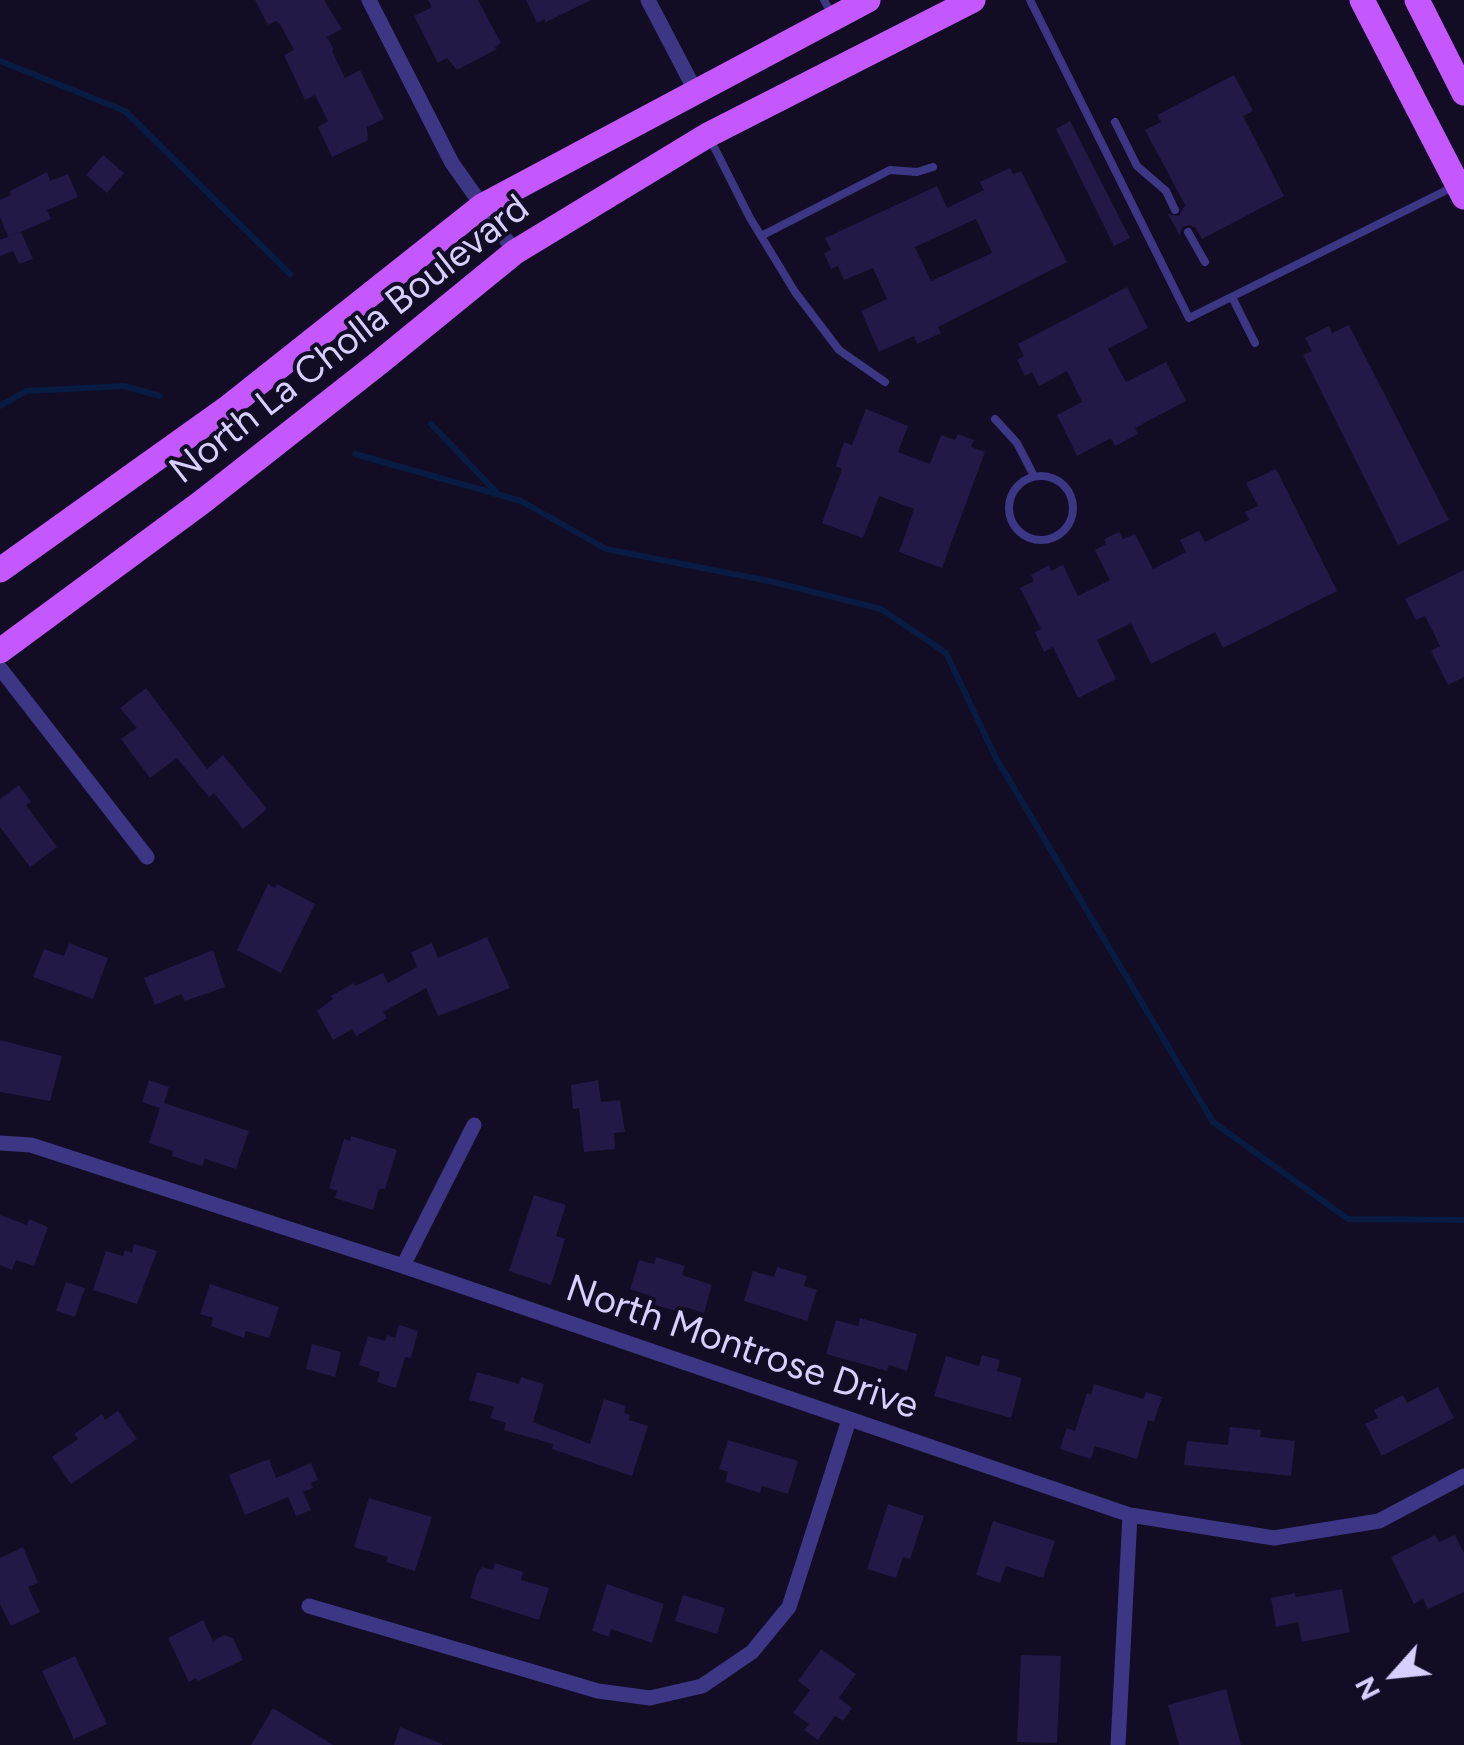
<!DOCTYPE html>
<html>
<head>
<meta charset="utf-8">
<style>
  body { margin:0 }
  #map { position:relative; width:1464px; height:1745px; overflow:hidden; background:#120d24; font-family:Figtree,sans-serif }
  canvas { display:block }
  .north { position:absolute; left:1344px; top:1625px; width:100px; height:100px; -webkit-text-stroke:8px #120d24; paint-order:stroke; rotate:243deg; font-size:28px; font-weight:700; line-height:40px; text-align:center; color:#d7d0ff }
  .north::after { content:''; display:block; margin:auto; width:35px; height:45px; background:#d7d0ff; clip-path:polygon(50% 0,100% 100%,50% 72%,0 100%) }
</style>
</head>
<body>
<div id="map">
<canvas width="1464" height="1745"></canvas>
<div class="north">N</div>
</div>
<script>
const context = document.querySelector('canvas').getContext('2d');
context.lineJoin = 'round';
function trace(path, color, width, dash) { context.strokeStyle = color; context.lineWidth = width; context.lineCap = dash ? 'butt' : 'round'; context.setLineDash(dash || []); context.stroke(path); }
function fillPath(path, color) { context.fillStyle = color; context.fill(path, 'evenodd'); }
function label(font, color, halo, rows, align = 'center') {
  context.font = font + ' Figtree,sans-serif'; context.lineWidth = 8; context.setLineDash([]); context.textBaseline = 'middle'; context.strokeStyle = halo; context.fillStyle = color; for (const [text, x, y, turn = 0] of rows) {
    context.save(); context.translate(x, y); context.rotate((+turn || 0) * Math.PI / 180); context.textAlign = isNaN(turn) ? turn : align; if (halo) context.strokeText(text, 0, 0); context.fillText(text, 0, 0); context.restore();
  }
}
const stream = new Path2D(`
  M 0,61 L 125,111 L 290,274
  M 0,406 L 26,391 L 124,386 L 160,396
  M 431,424 L 499,495
  M 355,454 L 521,501 L 606,549 L 774,582 L 881,609 L 946,653 L 996,758 L 1213,1122 L 1348,1219 L 1464,1220`);
const building = new Path2D(`
  M 255,0 L 324,0 L 342,29 L 327,37 L 334,50 L 332,51 L 345,78 L 360,70 L 384,119 L 367,127 L 368,140 L 332,157 L 318,127 L 328,121 L 315,95 L 305,100 L 284,55 L 294,50 L 280,24 L 276,21 L 268,25 Z
  M 428,0 L 478,0 L 501,43 L 495,47 L 497,49 L 457,70 L 447,58 L 438,63 L 414,16 L 432,7 Z
  M 526,0 L 591,0 L 546,22 L 544,19 L 537,23 Z
  M 1234,75 L 1253,111 L 1243,116 L 1284,196 L 1202,239 L 1196,228 L 1189,225 L 1182,227 L 1180,236 L 1168,214 L 1179,216 L 1185,205 L 1145,130 L 1161,122 L 1157,115 Z
  M 1070,121 L 1130,238 L 1114,246 L 1056,129 Z
  M 103,155 L 124,173 L 107,193 L 86,175 Z
  M 1010,168 L 1013,174 L 1021,171 L 1067,262 L 938,327 L 941,333 L 917,344 L 914,336 L 879,352 L 861,311 L 887,299 L 873,268 L 844,280 L 838,266 L 831,269 L 824,253 L 831,250 L 825,238 L 937,186 L 947,208 L 984,190 L 980,182 ZM 976,219 L 992,253 L 931,281 L 915,247 Z
  M 47,172 L 50,181 L 68,174 L 78,197 L 47,210 L 51,219 L 8,237 L 0,217 L 0,200 L 11,195 L 10,191 Z
  M 21,232 L 33,259 L 19,264 L 13,251 L 0,256 L 0,240 Z
  M 1127,287 L 1148,328 L 1108,349 L 1126,382 L 1166,362 L 1186,401 L 1135,428 L 1138,434 L 1115,446 L 1111,438 L 1077,456 L 1057,415 L 1082,402 L 1067,371 L 1039,386 L 1032,372 L 1025,376 L 1017,360 L 1024,356 L 1018,344 Z
  M 1349,325 L 1449,520 L 1398,545 L 1303,355 L 1312,351 L 1305,338 L 1329,326 L 1332,333 Z
  M 866,409 L 908,426 L 898,452 L 930,464 L 941,435 L 955,440 L 958,434 L 974,440 L 971,447 L 985,452 L 942,568 L 899,552 L 914,509 L 879,496 L 863,538 L 822,523 L 842,469 L 836,466 L 844,442 L 852,445 Z
  M 1276,469 L 1337,591 L 1223,648 L 1215,632 L 1151,664 L 1131,623 L 1097,640 L 1116,679 L 1078,698 L 1053,647 L 1044,652 L 1035,632 L 1041,629 L 1020,588 L 1034,581 L 1031,575 L 1049,565 L 1051,571 L 1063,565 L 1078,596 L 1110,580 L 1095,550 L 1106,544 L 1104,539 L 1119,532 L 1123,539 L 1135,534 L 1153,569 L 1186,552 L 1180,540 L 1199,531 L 1205,542 L 1249,520 L 1245,512 L 1258,506 L 1246,483 Z
  M 1464,570 L 1464,677 L 1448,685 L 1431,651 L 1440,646 L 1425,616 L 1416,620 L 1405,599 Z
  M 146,688 L 207,769 L 223,755 L 267,809 L 243,829 L 214,793 L 209,797 L 177,758 L 150,778 L 121,739 L 137,728 L 120,708 Z
  M 19,785 L 31,802 L 26,805 L 57,847 L 30,867 L 0,827 L 0,799 Z
  M 268,884 L 275,888 L 277,884 L 315,904 L 281,973 L 237,950 Z
  M 487,937 L 510,988 L 438,1016 L 426,988 L 383,1012 L 387,1018 L 356,1036 L 352,1029 L 333,1040 L 317,1011 L 333,999 L 331,996 L 354,983 L 355,986 L 383,973 L 388,983 L 417,967 L 411,952 L 432,943 L 438,958 Z
  M 69,943 L 108,958 L 93,999 L 33,977 L 44,949 L 64,956 Z
  M 213,950 L 225,987 L 185,1001 L 181,994 L 155,1005 L 144,978 Z
  M 0,1040 L 62,1056 L 50,1101 L 0,1092 Z
  M 149,1080 L 169,1087 L 164,1103 L 249,1131 L 236,1169 L 205,1159 L 202,1166 L 172,1156 L 173,1151 L 149,1143 L 160,1108 L 142,1102 Z
  M 598,1080 L 601,1102 L 620,1100 L 625,1132 L 614,1133 L 615,1149 L 584,1152 L 579,1108 L 573,1109 L 571,1085 Z
  M 351,1136 L 397,1150 L 385,1189 L 379,1189 L 373,1210 L 335,1198 L 337,1191 L 329,1188 L 344,1139 L 350,1141 Z
  M 534,1195 L 566,1205 L 556,1236 L 565,1239 L 551,1285 L 509,1271 Z
  M 0,1215 L 27,1225 L 29,1219 L 48,1227 L 34,1266 L 16,1260 L 12,1270 L 0,1265 Z
  M 134,1244 L 157,1251 L 137,1304 L 93,1290 L 106,1251 L 123,1256 L 125,1250 L 132,1253 Z
  M 656,1257 L 685,1266 L 682,1275 L 712,1285 L 704,1313 L 685,1307 L 683,1313 L 646,1302 L 648,1295 L 630,1289 L 639,1260 L 654,1264 Z
  M 777,1267 L 807,1276 L 804,1286 L 817,1290 L 807,1321 L 744,1301 L 753,1271 L 774,1277 Z
  M 66,1282 L 85,1288 L 75,1317 L 56,1311 Z
  M 210,1284 L 279,1307 L 269,1338 L 246,1331 L 244,1338 L 211,1326 L 213,1318 L 200,1314 Z
  M 860,1318 L 917,1334 L 907,1371 L 889,1365 L 887,1371 L 826,1354 L 836,1320 L 858,1326 Z
  M 399,1325 L 418,1331 L 411,1358 L 405,1357 L 396,1388 L 377,1382 L 380,1372 L 359,1365 L 368,1336 L 385,1341 L 387,1335 L 395,1338 Z
  M 312,1344 L 341,1352 L 335,1377 L 306,1369 Z
  M 982,1355 L 1000,1360 L 997,1371 L 1022,1378 L 1011,1418 L 934,1396 L 946,1356 L 979,1366 Z
  M 477,1372 L 519,1384 L 521,1377 L 544,1384 L 533,1422 L 590,1444 L 604,1399 L 626,1406 L 624,1413 L 630,1415 L 629,1420 L 648,1426 L 632,1476 L 552,1449 L 553,1444 L 504,1430 L 506,1423 L 490,1418 L 494,1407 L 469,1400 Z
  M 1094,1384 L 1143,1399 L 1146,1392 L 1162,1397 L 1154,1422 L 1148,1420 L 1137,1459 L 1095,1446 L 1091,1459 L 1060,1449 L 1067,1428 L 1075,1431 L 1087,1393 L 1091,1395 Z
  M 1438,1387 L 1454,1418 L 1382,1456 L 1365,1424 L 1378,1418 L 1374,1410 L 1403,1395 L 1407,1403 Z
  M 118,1411 L 137,1439 L 71,1484 L 52,1457 L 78,1439 L 74,1434 L 102,1414 L 105,1420 Z
  M 1230,1427 L 1261,1430 L 1260,1437 L 1295,1441 L 1291,1476 L 1184,1465 L 1187,1441 L 1228,1445 Z
  M 728,1440 L 798,1461 L 788,1494 L 762,1486 L 760,1493 L 725,1482 L 728,1472 L 719,1469 Z
  M 269,1459 L 276,1478 L 311,1463 L 318,1480 L 311,1483 L 313,1488 L 303,1492 L 311,1510 L 296,1516 L 288,1497 L 245,1515 L 229,1475 Z
  M 369,1498 L 432,1517 L 415,1571 L 386,1562 L 388,1557 L 354,1547 Z
  M 888,1504 L 924,1516 L 910,1559 L 903,1557 L 896,1578 L 867,1569 Z
  M 993,1521 L 1055,1541 L 1043,1578 L 1006,1566 L 1000,1583 L 976,1575 Z
  M 1435,1535 L 1439,1542 L 1455,1535 L 1464,1553 L 1464,1592 L 1428,1609 L 1423,1599 L 1414,1604 L 1391,1557 Z
  M 23,1547 L 38,1583 L 28,1587 L 40,1612 L 11,1626 L 0,1604 L 0,1558 Z
  M 495,1563 L 523,1572 L 521,1580 L 549,1588 L 539,1620 L 470,1598 L 477,1574 L 482,1567 L 493,1570 Z
  M 607,1584 L 664,1604 L 652,1643 L 611,1629 L 609,1637 L 592,1631 Z
  M 1342,1589 L 1350,1632 L 1302,1642 L 1298,1622 L 1276,1627 L 1271,1598 L 1295,1593 L 1296,1597 Z
  M 683,1595 L 725,1608 L 717,1634 L 675,1621 Z
  M 203,1620 L 213,1641 L 224,1635 L 233,1638 L 243,1660 L 198,1681 L 196,1678 L 189,1682 L 168,1638 Z
  M 821,1649 L 856,1674 L 839,1698 L 852,1708 L 843,1721 L 835,1716 L 818,1740 L 804,1730 L 809,1724 L 793,1713 L 810,1690 L 798,1681 Z
  M 1021,1655 L 1061,1656 L 1057,1743 L 1017,1742 Z
  M 75,1656 L 107,1724 L 74,1739 L 42,1671 Z
  M 1226,1689 L 1241,1745 L 1179,1745 L 1168,1705 Z
  M 273,1708 L 333,1745 L 251,1745 Z
  M 400,1727 L 442,1744 L 442,1745 L 394,1745 Z`);
const service = new Path2D(`
  M 824,0 L 832,14
  M 1030,0 L 1189,318 L 1453,187
  M 1115,122 L 1137,166 L 1166,191 L 1175,210
  M 710,139 L 750,218 L 795,292 L 839,350 L 885,382
  M 1188,232 L 1205,262
  M 761,236 L 890,170 L 917,172 L 933,167
  M 1232,297 L 1255,343
  M 995,419 L 1017,443 L 1034,476
  M1009 508a32 32 0 1 1 64 0a32 32 0 1 1-64 0Z`);
const minor = new Path2D(`
  M 369,0 L 452,163 L 515,252
  M 648,0 L 695,90
  M 0,668 L 147,857
  M 0,1143 L 31,1145 L 403,1266 L 1130,1515 L 1274,1538 L 1379,1521 L 1464,1476
  M 403,1266 L 474,1125
  M 309,1606 L 598,1691 L 650,1698 L 702,1686 L 752,1652 L 789,1607 L 849,1420
  M 1118,1745 L 1130,1515`);
const primary = new Path2D(`
  M 1362,0 L 1464,197
  M 1417,0 L 1464,93
  M 0,570 L 226,409 L 482,206 L 868,0
  M 0,651 L 202,502 L 380,362 L 515,252 L 708,135 L 973,0`);
const streetNames = [
  ["North La Cholla Boulevard",350,340,-38],
  ["North Montrose Drive",742,1348,19]
];
trace(stream, '#081b42', 6);
fillPath(building, '#231846');
trace(service, '#3c3685', 8);
trace(minor, '#3c3685', 15);
trace(primary, '#c557ff', 25);
label('38px', '#d7d0ff', '#120d24', streetNames);
</script>
</body>
</html>
